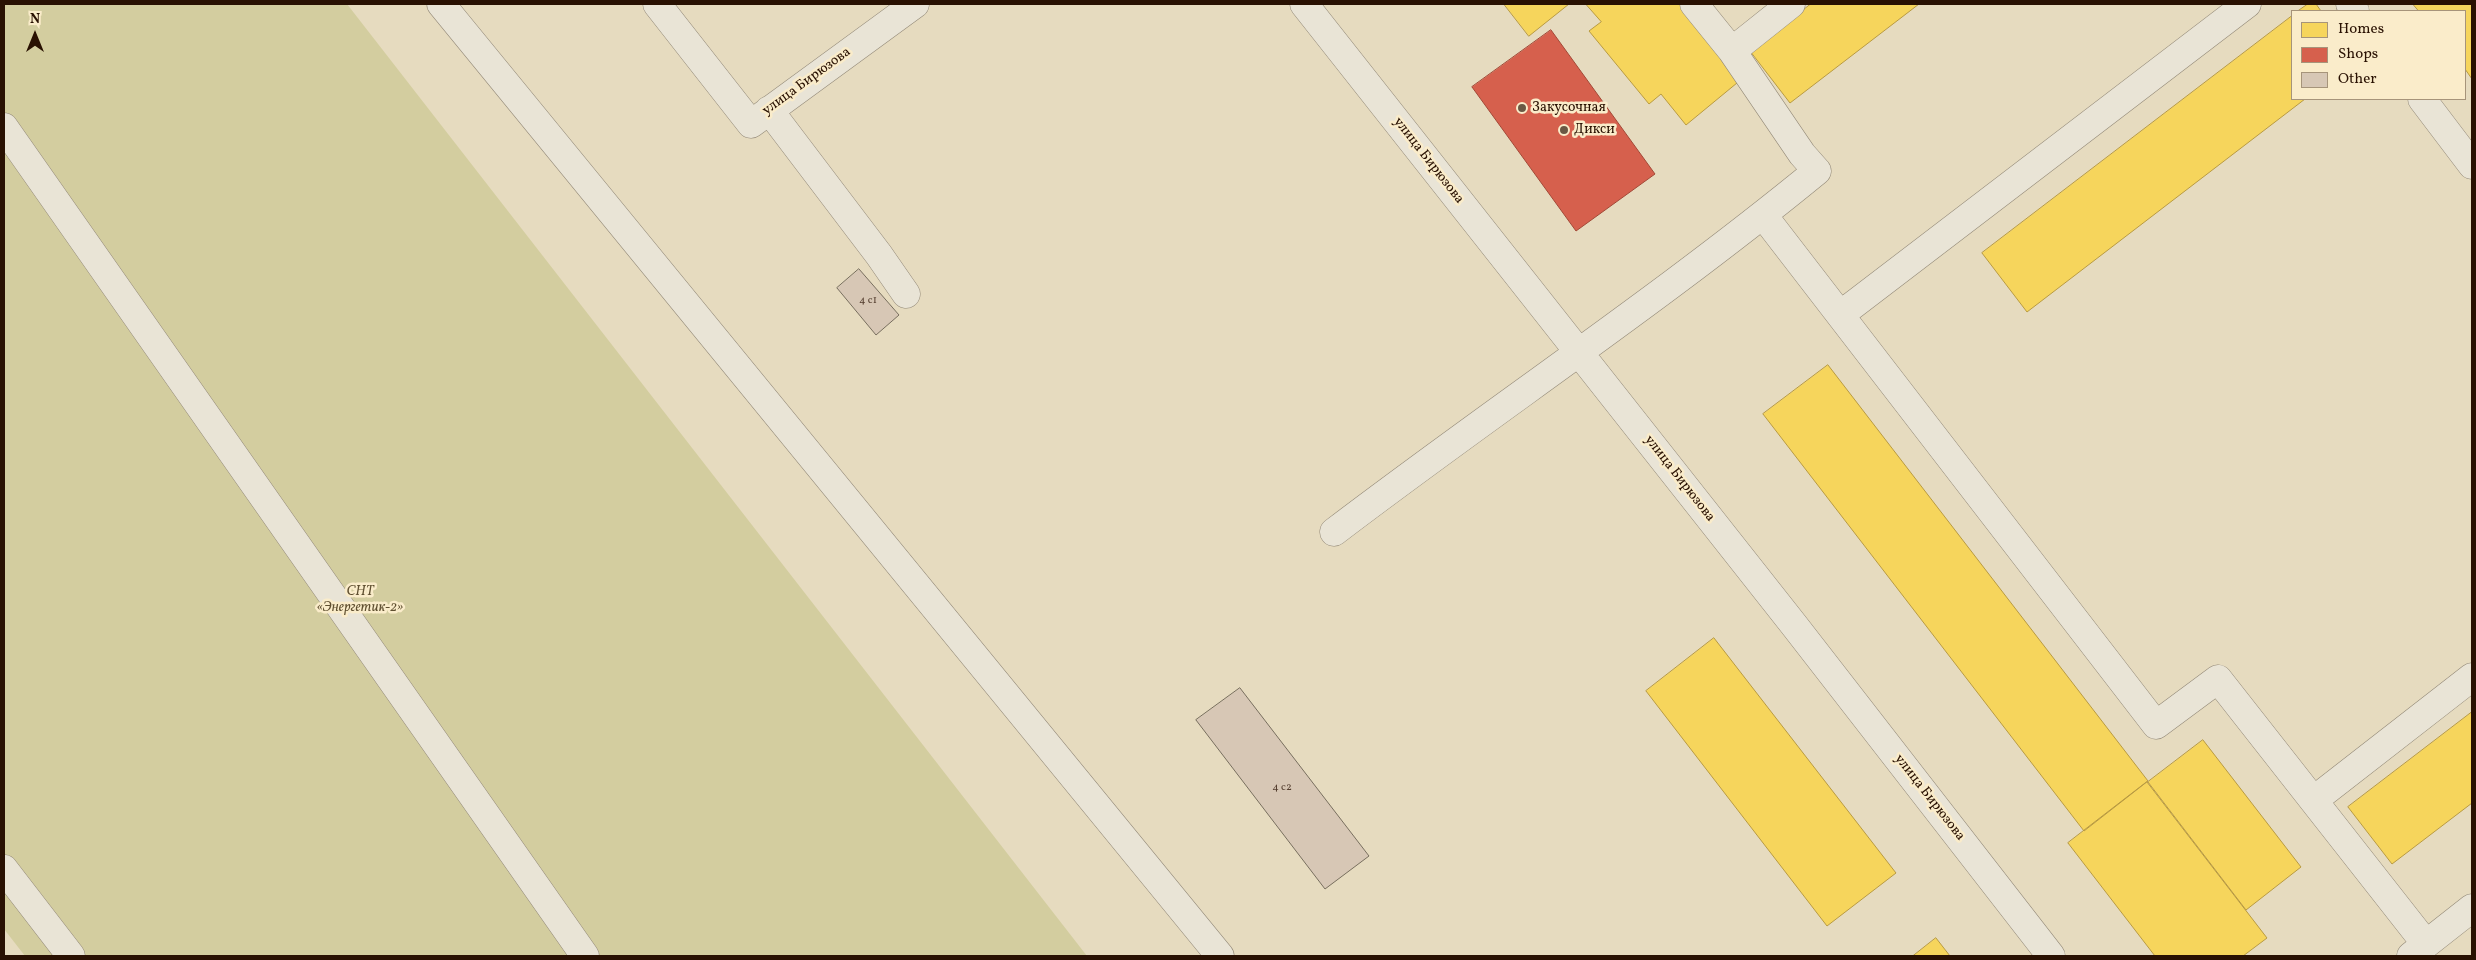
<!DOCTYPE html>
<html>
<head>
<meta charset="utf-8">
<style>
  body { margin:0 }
  #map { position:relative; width:2476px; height:960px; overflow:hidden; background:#e6dbbf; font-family:Vollkorn,serif }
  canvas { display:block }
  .frame { position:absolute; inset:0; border:5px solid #291102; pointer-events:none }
  .legend { position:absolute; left:2291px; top:10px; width:175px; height:90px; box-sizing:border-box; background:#faecca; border:1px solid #a6947a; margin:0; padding:6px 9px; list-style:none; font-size:15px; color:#291102 }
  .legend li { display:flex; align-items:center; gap:10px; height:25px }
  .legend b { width:25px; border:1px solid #a6947a }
  .north { position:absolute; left:10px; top:10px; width:50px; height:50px; -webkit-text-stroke:4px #faecca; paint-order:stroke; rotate:0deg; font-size:14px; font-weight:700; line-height:20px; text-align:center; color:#291102 }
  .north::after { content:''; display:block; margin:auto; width:18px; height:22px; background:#291102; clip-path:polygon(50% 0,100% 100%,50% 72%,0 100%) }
</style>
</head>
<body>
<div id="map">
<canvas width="2476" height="960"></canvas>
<div class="frame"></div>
<ul class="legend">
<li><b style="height:14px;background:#f6d55c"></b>Homes</li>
<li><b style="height:14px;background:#d6604d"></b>Shops</li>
<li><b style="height:14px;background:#d7c7b5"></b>Other</li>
</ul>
<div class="north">N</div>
</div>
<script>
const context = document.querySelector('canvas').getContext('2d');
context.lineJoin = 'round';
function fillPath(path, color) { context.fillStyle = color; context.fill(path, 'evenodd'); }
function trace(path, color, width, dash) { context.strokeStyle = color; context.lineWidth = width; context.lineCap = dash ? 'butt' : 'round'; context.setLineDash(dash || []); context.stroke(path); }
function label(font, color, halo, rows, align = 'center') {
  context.font = font + ' Vollkorn,serif'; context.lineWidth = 5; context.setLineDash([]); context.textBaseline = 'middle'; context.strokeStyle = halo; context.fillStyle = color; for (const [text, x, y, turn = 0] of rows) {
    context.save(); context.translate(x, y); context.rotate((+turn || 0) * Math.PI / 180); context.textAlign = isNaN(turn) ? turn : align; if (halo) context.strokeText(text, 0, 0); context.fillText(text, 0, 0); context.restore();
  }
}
const green = new Path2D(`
  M 4,4 L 347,4 L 1087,956 L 25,956 L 4,929 Z`);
const homes = new Path2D(`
  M 1504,4 L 1569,4 L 1529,36 Z
  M 1586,4 L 1682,4 L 1743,78 L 1686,125 L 1661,94 L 1649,104 L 1589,31 L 1601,22 Z
  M 1811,4 L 1919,4 L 1790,103 L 1750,51 Z
  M 2308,4 L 2316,4 L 2321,11 L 2298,11 Z
  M 2413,4 L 2472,4 L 2472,79 L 2465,69 L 2465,11 L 2419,11 Z
  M 2292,16 L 2292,99 L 2305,99 L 2027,312 L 1982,253 Z
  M 1828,365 L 2148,781 L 2084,831 L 1763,414 Z
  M 1714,638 L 1896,873 L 1827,926 L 1646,691 Z
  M 2472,712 L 2472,803 L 2392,864 L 2348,807 Z
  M 2203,740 L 2301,867 L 2246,910 L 2148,782 Z
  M 2147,782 L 2267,938 L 2243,956 L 2155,956 L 2068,843 Z
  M 1936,938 L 1950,956 L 1913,956 Z`);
const shops = new Path2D(`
  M 1551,30 L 1655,174 L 1576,231 L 1472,87 Z`);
const building = new Path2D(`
  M 859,269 L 899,315 L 876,335 L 837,288 Z
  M 1240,688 L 1369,856 L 1325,889 L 1196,720 Z`);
const minor = new Path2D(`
  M 441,4 L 1220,956
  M 657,4 L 751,124 L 915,4
  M 1304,4 L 1794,625 L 2051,956
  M 2350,4 L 2355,11
  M 1732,51 L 1791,4
  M 2422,99 L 2472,165
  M 769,110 L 879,255 L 906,294
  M 4,127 L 585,956
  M 1763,215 L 2156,725 L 2218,679 L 2426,944
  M 1840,315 L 2247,4
  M 1334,532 C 1494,410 1661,299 1817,171 L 1802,154 L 1732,51 L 1694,4
  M 2314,800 L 2472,677
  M 4,869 L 71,956
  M 2411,956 L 2472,908`);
const markers = [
  [1522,108,5,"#6b5844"],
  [1564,130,5,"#6b5844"]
];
const numberNames = [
  ["4 с1",868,301],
  ["4 с2",1282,788]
];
const streetNames = [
  ["улица Бирюзова",807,82,-36],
  ["улица Бирюзова",1428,161,52],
  ["улица Бирюзова",1679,479,52],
  ["улица Бирюзова",1929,798,52]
];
const poiNames = [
  ["Закусочная",1532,108],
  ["Дикси",1574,130]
];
const parkNames = [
  ["СНТ",360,592],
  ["«Энергетик-2»",360,608]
];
fillPath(green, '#d3cd9f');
fillPath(homes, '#f6d55c');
trace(homes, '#b89a41', 1);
fillPath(shops, '#d6604d');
trace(shops, '#a24836', 1);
fillPath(building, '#d7c7b5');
trace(building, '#776e5e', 1);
trace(minor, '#928877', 29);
trace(minor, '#e9e4d6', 28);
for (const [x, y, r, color] of markers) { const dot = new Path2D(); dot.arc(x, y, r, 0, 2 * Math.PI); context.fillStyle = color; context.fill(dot); trace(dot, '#faecca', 2); }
label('11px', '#543e2f', null, numberNames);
label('14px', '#291102', '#faecca', streetNames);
label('14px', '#291102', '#faecca', poiNames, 'left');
label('italic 14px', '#5f4f30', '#faecca', parkNames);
</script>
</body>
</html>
